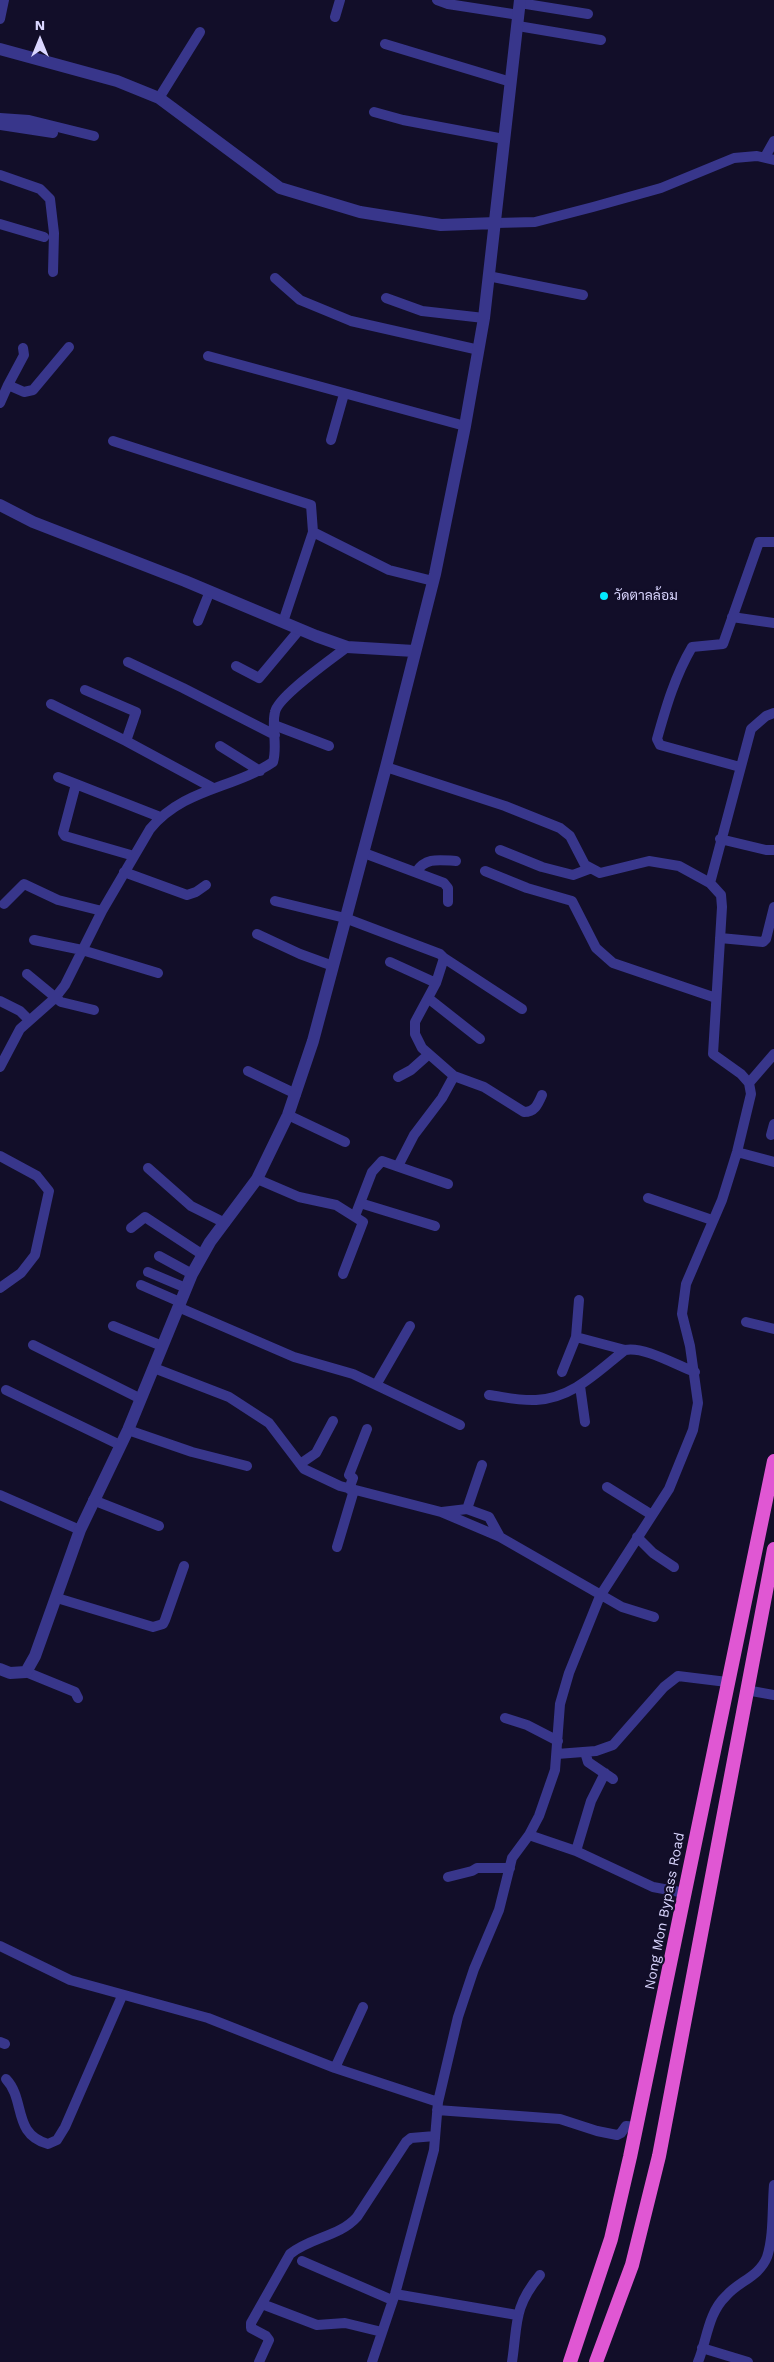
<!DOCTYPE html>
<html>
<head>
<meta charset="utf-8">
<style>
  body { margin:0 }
  #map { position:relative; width:774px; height:2362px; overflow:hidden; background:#120e29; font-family:"Work Sans",sans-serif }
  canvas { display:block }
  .north { position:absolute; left:15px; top:15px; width:50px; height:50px; -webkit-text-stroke:4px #120e29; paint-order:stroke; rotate:0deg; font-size:14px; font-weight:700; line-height:20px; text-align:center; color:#dad6ff }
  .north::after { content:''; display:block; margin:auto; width:18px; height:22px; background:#dad6ff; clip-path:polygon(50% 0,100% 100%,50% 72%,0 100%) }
</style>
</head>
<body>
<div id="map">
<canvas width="774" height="2362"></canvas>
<div class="north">N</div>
</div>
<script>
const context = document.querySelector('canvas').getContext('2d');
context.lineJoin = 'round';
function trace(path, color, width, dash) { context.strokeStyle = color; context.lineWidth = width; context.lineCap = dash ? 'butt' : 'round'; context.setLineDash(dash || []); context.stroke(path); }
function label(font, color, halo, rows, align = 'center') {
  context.font = font + ' "Work Sans",Sarabun,sans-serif'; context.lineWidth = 4.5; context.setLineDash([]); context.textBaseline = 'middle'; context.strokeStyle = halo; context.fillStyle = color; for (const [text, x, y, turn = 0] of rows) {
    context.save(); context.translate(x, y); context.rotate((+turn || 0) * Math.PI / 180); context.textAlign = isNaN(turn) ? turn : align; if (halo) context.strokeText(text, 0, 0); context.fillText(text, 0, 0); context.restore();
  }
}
const minor = new Path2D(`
  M 437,0 L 448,4 L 519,15
  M 520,3 L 588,14
  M 335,17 L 340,0
  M 0,19 L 4,0
  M 518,26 L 601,40
  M 385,44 L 511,82
  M 159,98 L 200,32
  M 374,112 L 403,120 L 504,139
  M 0,118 L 29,120 L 94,136
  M 0,125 L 53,133
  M 765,157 L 774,141
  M 0,175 L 40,189 L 50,199 L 54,233 L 53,272
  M 496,223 L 535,222 L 593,207 L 661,188 L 734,158 L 757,156 L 774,160
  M 0,224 L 44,237
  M 488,276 L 583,295
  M 275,278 L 300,300 L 351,321 L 479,350
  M 386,298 L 422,311 L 484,318
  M 208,356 L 465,426
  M 8,385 L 24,355 L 23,348
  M 0,403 L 8,385 L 24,392 L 33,390 L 69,347
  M 331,440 L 344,394
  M 113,441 L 311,505 L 313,532 L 389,570 L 433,581
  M 732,617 L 774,623
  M 198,621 L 210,591
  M 283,622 L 313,532
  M 128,662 L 183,688 L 275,735
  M 236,666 L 259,678 L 300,629
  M 85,690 L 136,712 L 126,741
  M 51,704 L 126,741 L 213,788
  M 274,725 L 329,746
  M 220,746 L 260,771
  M 740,767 L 660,745 L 657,739 C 666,707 675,676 692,647 L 723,644 L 759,542 L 774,542
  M 58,777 L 160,817
  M 76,784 L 63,833 L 65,836 L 134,856
  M 720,839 L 766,850 L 774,850
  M 500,850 L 542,867 L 573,875 L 589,869
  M 364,853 L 444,883 L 448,888 L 448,902
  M 485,871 L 527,888 L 572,901 L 596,948 L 613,963 L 716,998
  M 124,872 L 187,895 L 196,892 L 206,885
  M 416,872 C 426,857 439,860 456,861
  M 710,883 L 751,729 L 766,716 L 774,713
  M 275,901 L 345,918 L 440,954 L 444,958 L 436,983 L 415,1022 L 415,1034 L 422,1048 L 454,1076 L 442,1098 L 414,1135 L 398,1166
  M 4,904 L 24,884 L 58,900 L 102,911
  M 257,934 L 300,954 L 333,966
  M 720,938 L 763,942 L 766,939 L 774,907
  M 34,940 L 82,950 L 158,973
  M 444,958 L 522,1009
  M 390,962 L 436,983
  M 27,974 L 61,1002 L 94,1010
  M 428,998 L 480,1039
  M 0,1001 L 20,1011 L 29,1020
  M 0,1067 L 20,1029 L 55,998 L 65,985 L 102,911 L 150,829 C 184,788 233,789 273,762 C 278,745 271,728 275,712 C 278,696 332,659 347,647
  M 248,1071 L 296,1094
  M 454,1076 L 484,1087 L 524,1112 C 535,1112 538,1104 542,1095
  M 398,1077 L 411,1070 L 429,1054
  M 749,1083 L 774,1054
  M 288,1115 L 345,1142
  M 771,1135 L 774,1124
  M 737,1152 L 774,1162
  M 0,1156 L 37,1176 L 49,1191 L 35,1255 L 21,1273 L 0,1288
  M 148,1168 L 191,1206 L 225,1223
  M 257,1179 L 299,1197 L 336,1205 L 363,1222 L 343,1274
  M 648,1198 L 712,1220
  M 360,1203 L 435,1226
  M 355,1216 L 372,1172 L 382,1161 L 448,1184
  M 131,1228 L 145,1217 L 203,1255
  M 159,1256 L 192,1274
  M 148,1272 L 186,1288
  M 141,1285 L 180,1302
  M 178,1307 L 294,1357 L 353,1374 L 460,1425
  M 746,1322 L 774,1329
  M 113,1326 L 162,1346
  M 576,1337 L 625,1350
  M 33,1345 L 141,1399
  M 154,1368 L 229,1397 L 269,1423 L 304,1469 L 340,1486 L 441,1512 L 500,1537 L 622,1607 L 654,1617
  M 562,1372 L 576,1337 L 579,1300
  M 376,1385 L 410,1326
  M 580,1386 L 585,1422
  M 6,1390 L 120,1445
  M 489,1395 C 504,1397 521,1401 536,1400 C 573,1398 597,1372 625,1350 C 644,1346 676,1365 695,1372
  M 128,1430 L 192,1452 L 247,1466
  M 300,1464 L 316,1453 L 333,1421
  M 607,1487 L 652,1515
  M 349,1489 L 353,1478 L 349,1475 L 367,1429
  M 0,1495 L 80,1530
  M 93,1500 L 159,1526
  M 467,1509 L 482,1465
  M 442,1512 L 467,1509 L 489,1517 L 500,1537
  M 637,1537 L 653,1553 L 674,1567
  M 337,1547 L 354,1490
  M 57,1598 L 153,1627 L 163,1624 L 165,1620 L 184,1566
  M 26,1672 L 75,1692 L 78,1698
  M 746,1690 L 774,1695
  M 505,1718 L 527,1725 L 558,1741
  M 585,1752 L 588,1762 L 613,1779
  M 557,1754 L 596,1751 L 613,1745 L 664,1687 L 678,1676 L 727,1682
  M 529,1835 L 576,1851 L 653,1887 L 685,1893
  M 576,1851 L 591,1801 L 605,1773
  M 448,1877 L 472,1871 L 477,1868 L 510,1868
  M 0,1946 L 70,1980 L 208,2018 L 335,2068 L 438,2102
  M 0,2042 L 5,2044
  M 335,2068 L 363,2007
  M 6,2079 C 26,2100 12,2134 48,2144 L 57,2140 L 65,2127 L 122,1996
  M 437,2110 L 560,2119 L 597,2131 L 617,2135 L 621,2133 L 626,2126 L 637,2127
  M 302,2261 L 392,2300
  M 395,2294 L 517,2315
  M 262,2304 L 317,2325 L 345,2323 L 382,2332
  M 702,2348 L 748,2362
  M 259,2362 L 269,2340 L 266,2336 L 251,2328 L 251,2323 L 290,2254 C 311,2237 339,2237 357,2217 L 406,2142 L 411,2138 L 435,2136
  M 372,2362 L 395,2294 L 434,2150 L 438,2102 L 458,2017 L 474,1969 L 499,1910 L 512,1858 L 529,1835 L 539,1816 L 555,1770 L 560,1704 L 569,1673 L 600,1596 L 669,1489 L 693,1430 L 698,1403 L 690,1346 L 682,1314 L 686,1284 L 722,1200 L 737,1152 L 751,1094 L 749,1083 L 741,1074 L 713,1054 L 722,907 L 721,895 L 710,883 L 679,866 L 649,861 L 600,873 L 585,865 L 570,836 L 560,828 L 505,806 L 386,767
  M 512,2362 C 518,2322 513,2308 540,2275
  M 698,2362 C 707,2340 708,2313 726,2296 C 739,2281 759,2277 767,2257 C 774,2236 772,2208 774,2185`);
const tertiary = new Path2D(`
  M 0,49 L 117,81 L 159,98 L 280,188 L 360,212 L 441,225 L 496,223
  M 0,505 L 33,522 L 185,581 L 316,636 L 347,647 L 414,651
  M 0,1669 L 10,1673 L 26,1672 L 35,1656 L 80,1530 L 128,1430 L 192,1274 L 210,1242 L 257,1179 L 288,1115 L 313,1041 L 386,767 L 435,574 L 465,426 L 484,318 L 520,0`);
const trunk = new Path2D(`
  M 570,2362 L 611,2239 L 630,2157 L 774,1461
  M 596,2362 L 632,2265 L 659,2156 L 774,1549`);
const markers = [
  [604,596,5,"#02e9ff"]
];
const poiNames = [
  ["วัดตาลล้อม",614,596]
];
const streetNames = [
  ["Nong Mon Bypass Road",665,1911,-79]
];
trace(minor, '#38368b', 10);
trace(tertiary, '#38368b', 12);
trace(trunk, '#e057d3', 14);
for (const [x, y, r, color] of markers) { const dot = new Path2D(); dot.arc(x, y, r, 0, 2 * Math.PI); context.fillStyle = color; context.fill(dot); trace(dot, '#120e29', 2); }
label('14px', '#dad6ff', '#120e29', poiNames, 'left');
label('14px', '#dad6ff', '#120e29', streetNames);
</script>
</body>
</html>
